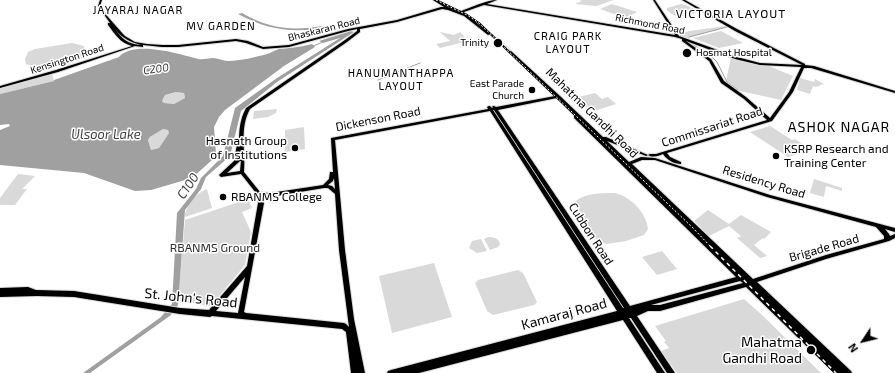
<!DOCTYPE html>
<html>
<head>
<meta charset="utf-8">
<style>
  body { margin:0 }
  #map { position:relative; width:895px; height:373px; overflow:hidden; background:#fff; font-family:"Exo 2",sans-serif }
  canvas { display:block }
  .north { position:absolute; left:843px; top:321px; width:40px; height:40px; -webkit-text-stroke:3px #fff; paint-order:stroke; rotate:235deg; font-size:11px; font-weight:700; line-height:16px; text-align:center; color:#000 }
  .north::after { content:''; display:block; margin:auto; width:14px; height:18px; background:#000; clip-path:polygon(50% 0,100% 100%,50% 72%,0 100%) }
</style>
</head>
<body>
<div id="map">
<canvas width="895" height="373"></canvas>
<div class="north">N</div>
</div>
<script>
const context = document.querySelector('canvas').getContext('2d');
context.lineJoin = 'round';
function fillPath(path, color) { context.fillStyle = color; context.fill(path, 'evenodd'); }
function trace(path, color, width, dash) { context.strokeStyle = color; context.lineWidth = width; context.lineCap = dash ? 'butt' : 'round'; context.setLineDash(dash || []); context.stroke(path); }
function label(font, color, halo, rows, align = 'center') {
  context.font = font + ' "Exo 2",sans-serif'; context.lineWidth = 3; context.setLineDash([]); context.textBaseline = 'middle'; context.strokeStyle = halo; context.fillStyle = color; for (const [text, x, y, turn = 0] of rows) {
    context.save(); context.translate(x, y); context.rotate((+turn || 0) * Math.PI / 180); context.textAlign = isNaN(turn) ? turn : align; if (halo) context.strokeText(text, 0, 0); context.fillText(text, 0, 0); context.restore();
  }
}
const green = new Path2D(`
  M 579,0 L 613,0 L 597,6 L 575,4 L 582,1 Z
  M 612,4 L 637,12 L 625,18 L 600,9 Z
  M 681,4 L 688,6 L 698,12 C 686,17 676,20 667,10 L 667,8 Z
  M 726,26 L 728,27 L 690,37 L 689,39 L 679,35 L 689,31 Z
  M 721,31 L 743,43 L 719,48 L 693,38 Z
  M 440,32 L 454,35 L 460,32 L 468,41 L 440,48 L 436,44 L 450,41 Z
  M 72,43 L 84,46 L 85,56 C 67,68 46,71 26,64 L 25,59 L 28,52 L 35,49 Z
  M 731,58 L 769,66 L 793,76 L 781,100 L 740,91 L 726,81 Z
  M 52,73 L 54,81 L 0,94 L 0,87 Z
  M 800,78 L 814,82 L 815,79 L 824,84 L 816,87 L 813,86 L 810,94 L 797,90 Z
  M 176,92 L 184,93 L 185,98 L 174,104 L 164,103 L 162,101 L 165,95 Z
  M 595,93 L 602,99 L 608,97 L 616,104 L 591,112 L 575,98 Z
  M 277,109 L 276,113 L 268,117 L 253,119 L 254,111 Z
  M 770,126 L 792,140 L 795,139 L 811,150 L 788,157 L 750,132 Z
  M 304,127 L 305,149 L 285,152 L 285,130 Z
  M 163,129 L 168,130 L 169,133 L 159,148 L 151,150 L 148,140 L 150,137 Z
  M 18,174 L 35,176 L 22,189 L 27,189 L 15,205 L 0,205 L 0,198 Z
  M 814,179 L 842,188 L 842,191 L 826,186 L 824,197 L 810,193 Z
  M 207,189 L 212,208 L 185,217 C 185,206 196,193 207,189 Z
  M 615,193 C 631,197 646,212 648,229 L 644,235 L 626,241 L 607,244 L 601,242 L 591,236 L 574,203 C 582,193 603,193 615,193 Z
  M 248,199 L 252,208 L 242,212 L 251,232 L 245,265 L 211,306 L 178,301 L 185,220 Z
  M 708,210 L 729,224 L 741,215 L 771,232 L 764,239 L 763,238 L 754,245 L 767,256 L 760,258 L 737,238 L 741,236 L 729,226 L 709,236 L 694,221 Z
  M 488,237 C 494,237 499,238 500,244 L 498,247 L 490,250 L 484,239 Z
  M 481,239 L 487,251 L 477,253 L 469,248 L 472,241 Z
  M 662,251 L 677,269 L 657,275 L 642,257 Z
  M 434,263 L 452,317 L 392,333 L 379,276 Z
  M 518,270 L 523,273 L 537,302 L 534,305 L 493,315 L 487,311 L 475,283 L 478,280 Z
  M 744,299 L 761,314 L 821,373 L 677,373 L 661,351 L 669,348 L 664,342 L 666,341 L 655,326 Z`);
const water = new Path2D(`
  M 242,13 C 269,29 293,31 322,26 L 324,28 C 291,33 268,30 238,14 Z
  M 351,31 L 354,32 L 277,82 L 241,111 L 230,156 L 206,177 L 201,189 L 185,210 L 178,305 L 171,315 L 90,373 L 83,373 L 161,317 L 172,304 L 177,213 L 196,189 L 201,178 L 223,156 L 235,108 L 277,78 L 340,38 L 323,43 L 319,41 Z
  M 312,44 L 315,47 L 284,66 L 225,110 L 219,117 L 214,127 L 216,154 L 212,160 L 192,178 L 151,190 L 135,191 L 84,173 L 0,165 L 0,130 L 10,126 L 9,124 L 0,125 L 0,94 L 54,81 L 54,80 L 119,57 C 134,40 179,54 198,59 C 203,60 208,58 213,58 C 218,58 223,61 228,61 C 240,61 256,57 267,54 C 271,53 275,50 279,49 C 290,48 301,47 312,44 ZM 176,92 L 184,93 L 185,98 L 174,104 L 164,103 L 162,101 L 165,95 ZM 163,129 L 168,130 L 169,133 L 159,148 L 151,150 L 148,140 L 150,137 Z`);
const stream = new Path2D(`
  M 689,37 L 727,27
  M 689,42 L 712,57 L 717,62 L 727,82 L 738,90
  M 313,46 L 323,42
  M 378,80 L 420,63`);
const majorTunnel = new Path2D(`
  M 491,34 L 511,52`);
const major = new Path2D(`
  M 100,0 L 102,0 L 100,6 L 108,17 L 123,34 L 125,36 L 135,42 L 147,44 L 162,45 L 178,45 L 236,39 L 248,41 L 263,47 L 289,45 L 348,29 L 397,20 L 441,7 L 444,7 L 433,0 L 436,0 L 448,7 L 459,12 C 469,8 487,0 497,0 L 487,4 L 675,35 L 653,0 L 655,0 L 679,36 L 737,57 L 760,63 L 802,65 L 735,31 L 682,0 L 685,0 L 737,29 L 805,64 L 805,65 L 814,66 L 895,91 L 895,93 L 811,68 L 804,68 L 793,92 L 772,121 L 667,153 L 670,157 L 681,162 L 681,164 C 674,164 667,160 663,154 C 658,156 653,158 648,155 L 646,156 L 607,141 L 629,162 L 641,157 L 655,158 L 770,195 L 895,228 L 895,232 L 885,229 L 889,234 L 890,236 L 895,234 L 895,238 L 889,241 L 826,259 L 757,282 L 851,371 L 852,373 L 843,373 L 842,372 L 843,373 L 834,373 L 746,287 L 660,311 L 648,311 L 637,316 L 675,373 L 667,373 L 631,318 L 629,318 L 665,373 L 657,373 L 623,320 L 419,373 L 387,373 L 388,371 L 391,370 L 617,311 L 490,111 L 335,140 L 345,250 L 354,319 L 365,373 L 351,373 L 346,332 L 342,329 L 212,316 L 210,317 L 180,314 L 74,297 L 37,296 L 0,297 L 0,288 L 28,287 L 36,290 L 74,291 L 180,308 L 209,310 L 247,266 L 258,203 L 256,193 L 241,174 L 221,177 L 219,175 L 234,161 L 237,144 L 239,143 C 239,130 240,119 246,108 L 345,40 L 357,31 L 357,29 L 348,31 L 289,47 L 263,49 L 246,43 L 236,41 L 178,47 L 162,47 L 143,45 L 143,47 L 135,46 L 58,72 L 0,88 L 0,86 L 56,70 L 132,46 C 120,43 115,34 108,25 L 108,23 L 110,23 L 98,6 ZM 484,5 L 675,37 L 682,39 L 682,41 L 709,61 L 721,83 L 744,99 L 767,120 L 656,154 L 650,154 L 648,155 L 606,137 L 603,137 L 560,96 L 511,51 L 509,52 L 510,53 L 555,96 L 496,107 L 494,106 L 493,106 L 492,107 L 493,108 L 492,108 L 490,106 L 489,106 L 487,107 L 488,109 L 331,138 L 331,139 L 333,172 L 330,172 L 329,179 L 323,185 L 270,193 L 260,192 L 244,172 C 246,150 239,129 250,109 L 347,42 L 360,32 L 360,29 L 397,22 L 442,9 L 448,10 L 464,16 L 488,35 L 490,34 L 489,33 L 466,14 L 461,13 ZM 115,29 C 122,38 130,42 141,45 C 128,44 122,39 115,29 ZM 686,41 L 735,59 L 760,65 L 801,67 L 789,92 L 770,118 L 746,97 L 724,81 L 711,59 ZM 557,98 L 575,116 L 574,116 L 574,118 L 736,277 L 630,306 L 498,110 ZM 493,110 L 494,110 L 624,308 L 623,308 ZM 642,160 L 655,160 L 767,197 L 876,227 L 884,236 L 884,239 L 826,255 L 753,279 L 632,164 ZM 240,161 L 241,161 L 240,171 L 227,173 ZM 334,178 L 335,189 L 332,186 L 328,185 L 333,181 ZM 324,188 L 328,188 L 335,194 L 339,250 L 349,327 L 346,324 L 344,323 L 246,313 L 244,312 L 264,203 L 261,195 L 270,197 ZM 245,277 L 238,313 L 216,311 ZM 740,281 L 743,283 L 660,305 L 651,305 Z`);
const railFar1 = new Path2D(`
  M 436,0 L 467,15 L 479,23 L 692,227 L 711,247`);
const rail = new Path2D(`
  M 710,246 L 836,373`);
const markers = [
  [498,43,5,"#000"],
  [687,53,5,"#000"],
  [532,90,4,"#000"],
  [295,148,4,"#000"],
  [776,156,4,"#000"],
  [223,197,4,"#000"],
  [811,350,5,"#000"]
];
const farStreetnames = [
  ["Richmond Road",650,24,11],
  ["Bhaskaran Road",324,29,-14],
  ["Kensington Road",67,59,-18]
];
const farPoinames = [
  ["Trinity",489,43],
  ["Hosmat Hospital",696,53,"left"],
  ["East Parade",524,84],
  ["Church",524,96]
];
const farNeighbourhoodnames = [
  ["JAYARAJ NAGAR",138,10],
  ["MV GARDEN",221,26],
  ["CRAIG PARK",568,36],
  ["LAYOUT",568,49],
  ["HANUMANTHAPPA",401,73],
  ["LAYOUT",401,86]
];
const farWaternames = [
  ["C200",156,69,-8]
];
const farQuarternames = [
  ["VICTORIA LAYOUT",731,14]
];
const streetNames = [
  ["Mahatma Gandhi Road",592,113,44],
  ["Dickenson Road",378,119,-11],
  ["Commissariat Road",712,127,-18],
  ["Residency Road",764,182,17],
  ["Cubbon Road",591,234,57],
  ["Brigade Road",824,248,-16]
];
const poiNames = [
  ["Hasnath Group",287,141,"right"],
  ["of Institutions",287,155,"right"],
  ["KSRP Research and",784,149],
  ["Training Center",784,163],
  ["RBANMS College",231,197]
];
const parkNames = [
  ["RBANMS Ground",215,248]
];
const waterNames = [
  ["Ulsoor Lake",106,135],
  ["C100",188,186,-56]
];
const quarterNames = [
  ["ASHOK NAGAR",839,127]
];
const nearStreetnames = [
  ["St. John's Road",191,298,6],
  ["Kamaraj Road",564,314,-15]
];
const nearPoinames = [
  ["Mahatma",802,342],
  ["Gandhi Road",802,358]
];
fillPath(green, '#d9d9d9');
fillPath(water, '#a0a0a0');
trace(stream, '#a0a0a0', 1);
trace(majorTunnel, '#d9d9d9', 3, [3, 1.5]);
trace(major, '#dbdbdb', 2);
fillPath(major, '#000');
trace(railFar1, '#000', 2);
trace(rail, '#000', 3);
trace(railFar1, '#fff', 1, [2]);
trace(rail, '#fff', 1.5, [4]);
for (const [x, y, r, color] of markers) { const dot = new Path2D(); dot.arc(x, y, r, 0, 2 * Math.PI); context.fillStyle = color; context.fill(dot); trace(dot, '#fff', 1.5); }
label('10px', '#000', '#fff', farStreetnames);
label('10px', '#000', '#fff', farPoinames, 'right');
context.letterSpacing = '1px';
label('11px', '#000', '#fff', farNeighbourhoodnames);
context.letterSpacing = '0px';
label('italic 11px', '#414141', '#fff', farWaternames);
context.letterSpacing = '1px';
label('12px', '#000', '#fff', farQuarternames);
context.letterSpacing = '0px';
label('12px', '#000', '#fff', streetNames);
label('12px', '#000', '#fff', poiNames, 'left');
label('12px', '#303030', '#fff', parkNames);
label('italic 13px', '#414141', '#fff', waterNames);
context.letterSpacing = '1px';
label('14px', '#000', '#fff', quarterNames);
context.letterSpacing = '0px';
label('14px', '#000', '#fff', nearStreetnames);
label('14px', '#000', '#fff', nearPoinames, 'right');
</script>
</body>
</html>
